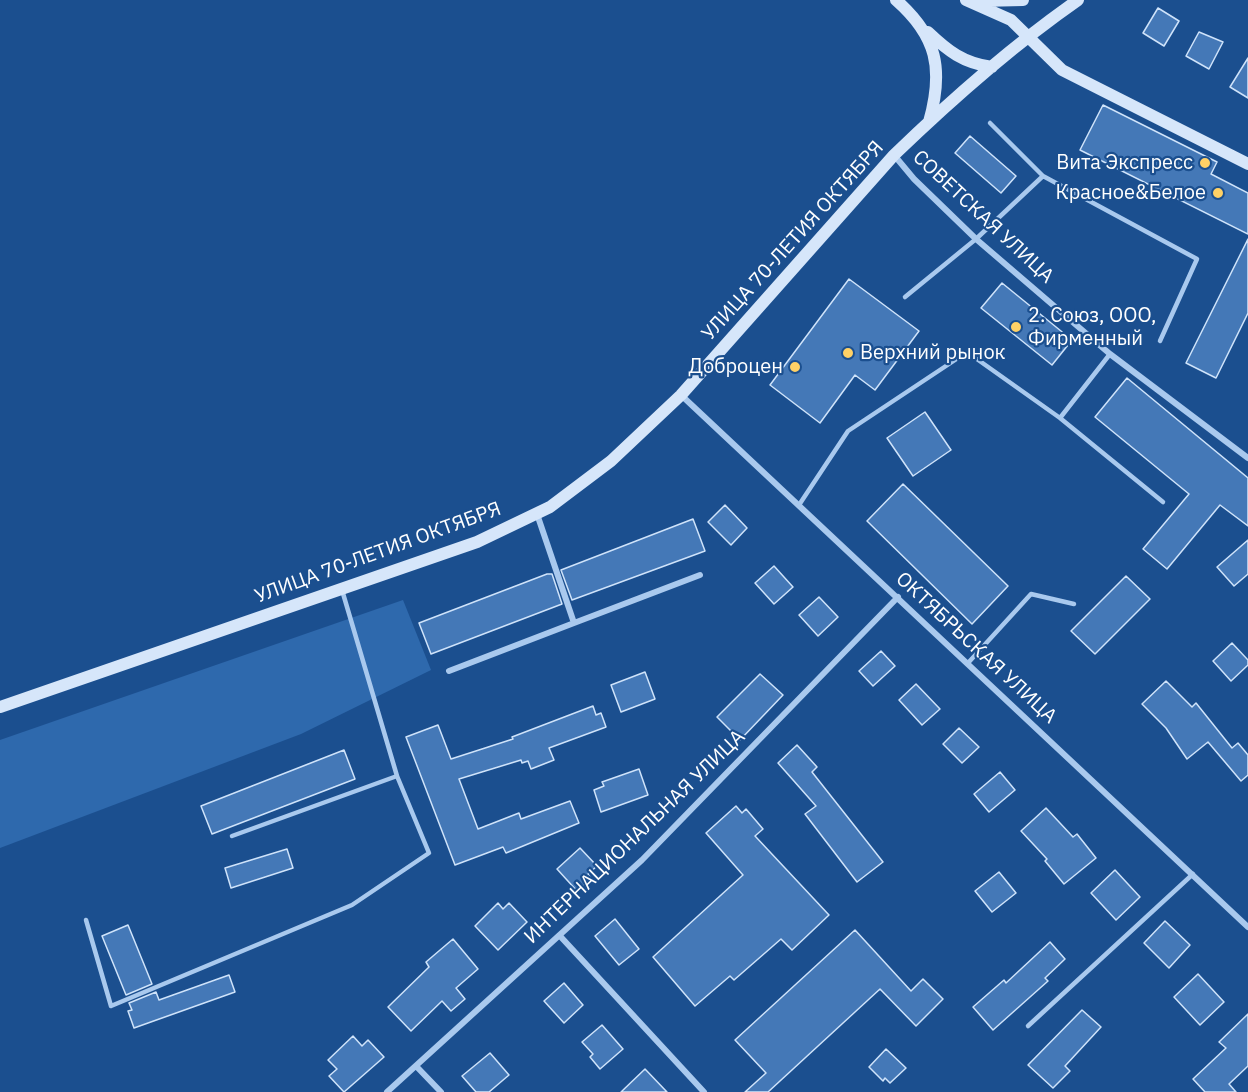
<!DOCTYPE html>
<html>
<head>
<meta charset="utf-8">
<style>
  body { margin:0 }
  canvas { display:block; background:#1b4f8f }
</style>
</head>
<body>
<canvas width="1248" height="1092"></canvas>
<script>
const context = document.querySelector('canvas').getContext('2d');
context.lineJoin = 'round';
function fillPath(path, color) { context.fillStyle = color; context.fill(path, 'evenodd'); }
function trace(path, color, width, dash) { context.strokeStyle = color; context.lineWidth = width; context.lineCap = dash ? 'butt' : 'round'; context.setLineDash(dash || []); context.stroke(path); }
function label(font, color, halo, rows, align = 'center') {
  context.font = font + ' "IBM Plex Sans",sans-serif'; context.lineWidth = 4.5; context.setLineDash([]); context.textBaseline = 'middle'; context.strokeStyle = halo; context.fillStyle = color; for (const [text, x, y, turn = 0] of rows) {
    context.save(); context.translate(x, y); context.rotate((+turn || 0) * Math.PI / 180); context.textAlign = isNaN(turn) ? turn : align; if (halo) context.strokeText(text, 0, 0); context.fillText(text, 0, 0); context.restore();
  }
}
const green = new Path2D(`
  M 403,600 L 431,670 L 301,734 L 0,848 L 0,740 Z`);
const building = new Path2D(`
  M 1158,8 L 1179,21 L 1164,46 L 1143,33 Z
  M 1199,32 L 1223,42 L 1209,69 L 1186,56 Z
  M 1248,58 L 1248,98 L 1230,87 Z
  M 1103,105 L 1217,162 L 1211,174 L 1248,193 L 1248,234 L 1080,150 Z
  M 970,136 L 1016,176 L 1001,193 L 955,153 Z
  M 1248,239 L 1248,313 L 1216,378 L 1186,363 Z
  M 849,279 L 919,331 L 875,390 L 855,375 L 820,423 L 770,385 Z
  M 1002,283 L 1072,340 L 1052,365 L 981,308 Z
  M 1127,378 L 1248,478 L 1248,526 L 1220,505 L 1167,569 L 1143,549 L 1189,494 L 1095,417 Z
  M 925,412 L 951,450 L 913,476 L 887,438 Z
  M 903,484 L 1008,586 L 972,624 L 867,521 Z
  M 725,505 L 747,528 L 731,545 L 708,522 Z
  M 693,519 L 705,551 L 572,600 L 561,570 Z
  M 1248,540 L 1248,574 L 1234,586 L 1217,567 Z
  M 774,566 L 793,587 L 774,604 L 755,583 Z
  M 547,574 L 552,574 L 562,604 L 431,654 L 419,623 Z
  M 1126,576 L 1150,599 L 1095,654 L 1071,631 Z
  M 819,597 L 838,617 L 818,636 L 799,615 Z
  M 1232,643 L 1248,660 L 1248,665 L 1231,681 L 1213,661 Z
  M 881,651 L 895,666 L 873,686 L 859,671 Z
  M 645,672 L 655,699 L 621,712 L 611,685 Z
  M 760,674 L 783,695 L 740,740 L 717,717 Z
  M 1166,681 L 1192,707 L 1196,703 L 1232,748 L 1238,743 L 1248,755 L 1248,775 L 1241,781 L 1208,742 L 1187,759 L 1166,728 L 1142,704 Z
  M 916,684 L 940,709 L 922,725 L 899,700 Z
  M 593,706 L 596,715 L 601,713 L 606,727 L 549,748 L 554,760 L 531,769 L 528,761 L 522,763 L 521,760 L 459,779 L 478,829 L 519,813 L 521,819 L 570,801 L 579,823 L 506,853 L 503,847 L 455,865 L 406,737 L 438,725 L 451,759 L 513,739 L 512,737 Z
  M 959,728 L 979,747 L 962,763 L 943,744 Z
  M 797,745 L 817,767 L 812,772 L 883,862 L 857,882 L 805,814 L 816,806 L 778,763 Z
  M 344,750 L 355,779 L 212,834 L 201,806 Z
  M 639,769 L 648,795 L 601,812 L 594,790 L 604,786 L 602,782 Z
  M 1000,772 L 1015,790 L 989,812 L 974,794 Z
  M 736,806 L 742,813 L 746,809 L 763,829 L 755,836 L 829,915 L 792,950 L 781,939 L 734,980 L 730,976 L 695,1006 L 653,957 L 743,875 L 706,833 Z
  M 1046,808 L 1073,837 L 1077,834 L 1096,858 L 1064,884 L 1045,861 L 1047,859 L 1021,831 Z
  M 580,848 L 597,866 L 588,874 L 591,878 L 577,891 L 557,869 Z
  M 287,849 L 293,868 L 231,888 L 225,868 Z
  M 1115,870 L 1140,897 L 1116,920 L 1091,893 Z
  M 999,872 L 1016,893 L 992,912 L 975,891 Z
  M 498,903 L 503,909 L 509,903 L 527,922 L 498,950 L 475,926 Z
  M 615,919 L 639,949 L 619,965 L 595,936 Z
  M 1165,921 L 1190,945 L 1169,968 L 1144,943 Z
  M 128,925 L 152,984 L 126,995 L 102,936 Z
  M 855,930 L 911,991 L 923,979 L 943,999 L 916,1026 L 880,989 L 768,1092 L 745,1092 L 766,1073 L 735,1040 Z
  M 453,939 L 478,969 L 456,988 L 465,999 L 451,1011 L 442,1001 L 411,1031 L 388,1007 L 429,967 L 426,962 Z
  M 1050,942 L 1065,959 L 1045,978 L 1048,981 L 993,1030 L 973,1007 L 1004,980 L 1006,983 Z
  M 1198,974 L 1224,1002 L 1200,1025 L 1174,997 Z
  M 229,975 L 235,992 L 134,1028 L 128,1011 L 132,1010 L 129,1003 L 156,992 L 159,1000 Z
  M 564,983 L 583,1005 L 564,1023 L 544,1001 Z
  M 1082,1010 L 1101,1027 L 1065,1066 L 1070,1071 L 1053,1088 L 1028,1065 Z
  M 1248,1014 L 1248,1066 L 1229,1084 L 1236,1092 L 1205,1092 L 1193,1079 L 1226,1048 L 1219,1042 Z
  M 602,1025 L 623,1049 L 600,1069 L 590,1057 L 593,1054 L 582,1042 Z
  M 353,1036 L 362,1046 L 368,1040 L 384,1057 L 344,1092 L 329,1076 L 337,1069 L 328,1060 Z
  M 886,1049 L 906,1068 L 890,1083 L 885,1078 L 883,1081 L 869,1067 Z
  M 490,1053 L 509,1075 L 489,1092 L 476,1092 L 462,1076 Z
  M 645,1069 L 667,1092 L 621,1092 Z`);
const service = new Path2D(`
  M 990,123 L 1043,176 L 1197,259 L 1160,341
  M 905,297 L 976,239 L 1043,176
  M 1110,354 L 1060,418 L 1163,502
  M 799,505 L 848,431 L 967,352 L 1060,418
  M 968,663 L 1031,594 L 1074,604
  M 232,836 L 397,776 L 342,590
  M 86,920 L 111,1006 L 352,905 L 429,853 L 397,776
  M 1028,1026 L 1193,874`);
const minor = new Path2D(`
  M 894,155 L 914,179 L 976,239 L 1110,354 L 1248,458
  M 681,395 L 1248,927
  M 574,623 L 700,575
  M 449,671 L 574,623 L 537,514
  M 560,936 L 704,1092
  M 416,1066 L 441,1092
  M 387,1092 L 642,860 L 898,597`);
const secondary = new Path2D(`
  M 896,0 C 937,36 944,69 929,122
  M 966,0 L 1011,20 L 1062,70 L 1248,164
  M 980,1 L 1023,0
  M 928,32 C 948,51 963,63 992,67
  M 0,707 L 477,542 L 550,507 L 611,461 L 681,395 L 894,155 C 952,99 1012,46 1078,0`);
const markers = [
  [1205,163,6,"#ffd166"],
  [1218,193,6,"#ffd166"],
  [1016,327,6,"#ffd166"],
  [848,353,6,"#ffd166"],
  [795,367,6,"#ffd166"]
];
const poiNames = [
  ["Вита Экспресс",1193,163],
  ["Красное&Белое",1206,193],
  ["2. Союз, ООО,",1028,316,"left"],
  ["Фирменный",1028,339,"left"],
  ["Верхний рынок",860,353,"left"],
  ["Доброцен",783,367]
];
const streetNames = [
  ["СОВЕТСКАЯ УЛИЦА",983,217,43],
  ["УЛИЦА 70-ЛЕТИЯ ОКТЯБРЯ",793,241,-48],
  ["УЛИЦА 70-ЛЕТИЯ ОКТЯБРЯ",378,553,-20],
  ["ОКТЯБРЬСКАЯ УЛИЦА",976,648,43],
  ["ИНТЕРНАЦИОНАЛЬНАЯ УЛИЦА",635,837,-44]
];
fillPath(green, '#2e69ad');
fillPath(building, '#4478b7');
trace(building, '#cfe3fa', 1.5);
trace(service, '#a9c9ee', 4.5);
trace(minor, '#a9c9ee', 6);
trace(secondary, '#d6e6fa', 12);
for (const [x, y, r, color] of markers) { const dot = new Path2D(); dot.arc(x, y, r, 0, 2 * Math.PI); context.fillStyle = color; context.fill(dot); trace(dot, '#1b4f8f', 2); }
label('20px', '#fff', '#1b4f8f', poiNames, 'right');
label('20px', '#fff', '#1b4f8f', streetNames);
</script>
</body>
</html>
